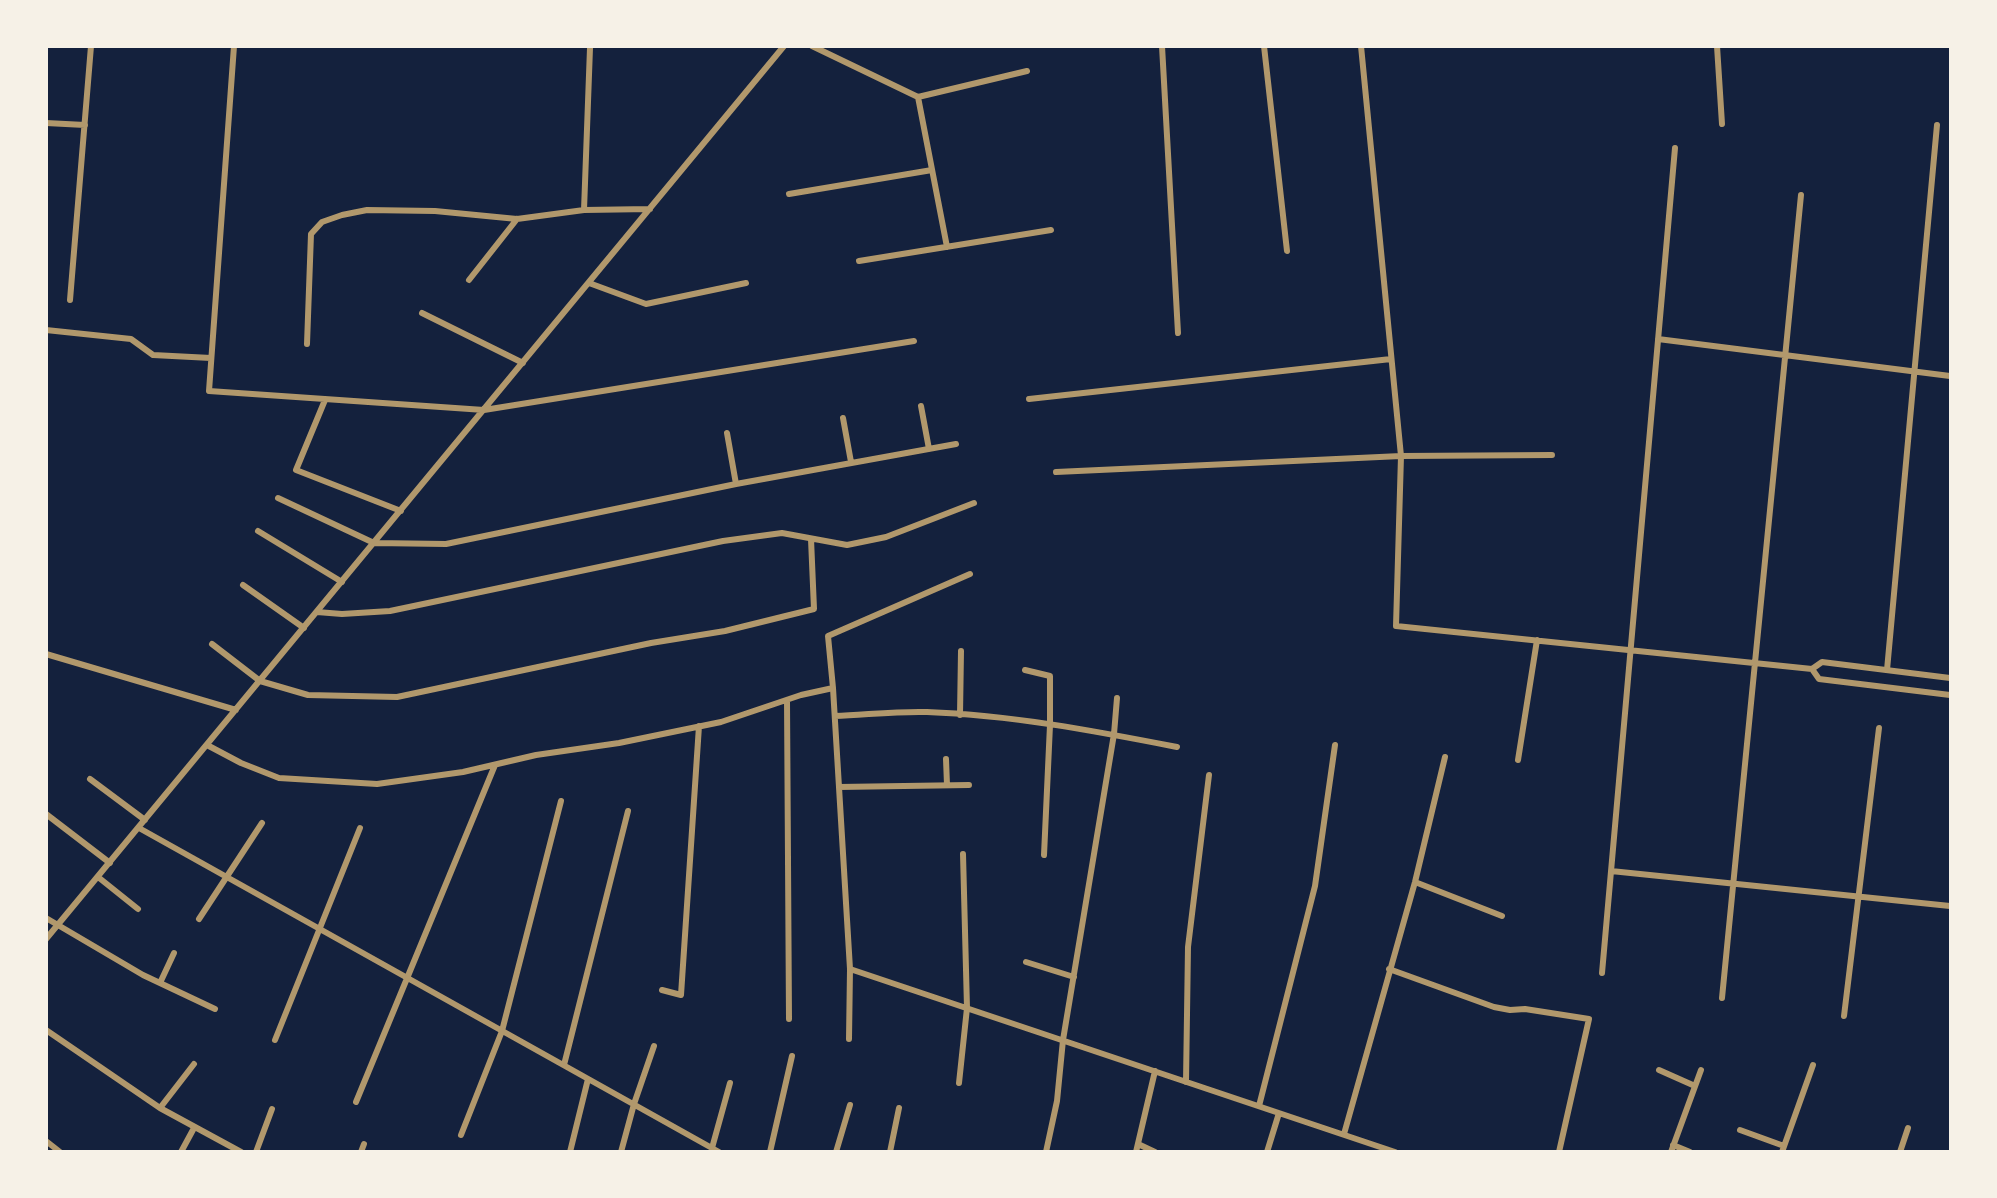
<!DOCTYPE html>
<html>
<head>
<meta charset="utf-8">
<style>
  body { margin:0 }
  #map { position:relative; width:1997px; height:1198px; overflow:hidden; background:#14213d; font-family:"Asap Condensed",sans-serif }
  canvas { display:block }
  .frame { position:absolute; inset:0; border:48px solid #f6f1e7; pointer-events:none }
</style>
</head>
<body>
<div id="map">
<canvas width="1997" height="1198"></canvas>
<div class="frame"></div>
</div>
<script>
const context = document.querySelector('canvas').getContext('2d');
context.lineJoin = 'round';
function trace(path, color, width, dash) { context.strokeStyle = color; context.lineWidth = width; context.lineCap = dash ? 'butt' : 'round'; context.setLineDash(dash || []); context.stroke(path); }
const minor = new Path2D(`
  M 234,46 L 209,391 L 484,410 L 914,341
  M 812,46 L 918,97 L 947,247
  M 1162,46 L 1178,333
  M 1264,46 L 1287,251
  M 1361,46 L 1401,456 L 1396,626 L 1812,669 L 1822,662 L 1950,678
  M 1717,46 L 1722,124
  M 918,97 L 1027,71
  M 46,123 L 85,125
  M 789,194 L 932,170
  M 584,210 L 590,48
  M 859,261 L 1051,230
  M 469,280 L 517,219
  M 589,283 L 646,304 L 746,283
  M 70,300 L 91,46
  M 422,313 L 523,363
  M 46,330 L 131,339 L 153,355 L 211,358
  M 1658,339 L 1950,376
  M 307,344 L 311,234 L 322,222 L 342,215 L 367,210 L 435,211 L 517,219 L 584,210 L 650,209
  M 1029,399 L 1391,359
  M 325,400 L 296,470 L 401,511
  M 921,406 L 929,449
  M 843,418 L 851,462
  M 727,433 L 736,484
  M 1056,472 L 1401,456 L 1552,455
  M 278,498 L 374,543 L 446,544 L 736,484 L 956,444
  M 258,531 L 342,582
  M 243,585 L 304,628
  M 317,612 L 342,614 L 390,611 L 723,541 L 782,533 L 847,545 L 886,537 L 974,503
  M 212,644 L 260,681 L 308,695 L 397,697 L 651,643 L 725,631 L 814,609 L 811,539
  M 46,654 L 236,710
  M 1812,669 L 1819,679 L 1950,695
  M 1025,670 L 1050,676 L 1050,725 L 1044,855
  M 1887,670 L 1937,125
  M 787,700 L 789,1019
  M 960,715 L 961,651
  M 835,716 C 865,715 896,711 927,712 C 1011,715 1095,731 1177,747
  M 207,745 L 241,763 L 279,778 L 377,784 L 463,772 L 536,755 L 619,743 L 721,722 L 801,695 L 833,688
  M 946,759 L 947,785
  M 1518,760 L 1537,640
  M 90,779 L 145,820
  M 839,787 L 969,785
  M 46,814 L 110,863
  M 139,828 L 719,1152
  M 1611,871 L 1950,906
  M 98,877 L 138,909
  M 1415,882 L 1502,916
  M 46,918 L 143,975 L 215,1009
  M 199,919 L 262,823
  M 46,939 L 784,46
  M 1026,962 L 1074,977
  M 850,969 L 1395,1152
  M 1389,969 L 1494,1007 L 1510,1010 L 1525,1009 L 1589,1019 L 1559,1152
  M 1602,973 L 1675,148
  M 160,983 L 174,953
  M 662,990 L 681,995 L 699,726
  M 1722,998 L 1801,195
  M 1844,1016 L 1879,728
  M 46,1030 L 160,1108 L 241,1152
  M 849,1039 L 850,969 L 833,688 L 828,636 L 970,574
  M 275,1040 L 360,828
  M 564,1065 L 628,811
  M 1659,1070 L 1695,1086
  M 1186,1082 L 1188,947 L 1209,775
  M 959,1083 L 967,1008 L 963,854
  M 356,1102 L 495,765
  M 1259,1106 L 1315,886 L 1335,745
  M 160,1108 L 194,1064
  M 1740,1130 L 1784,1146
  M 1344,1134 L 1415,882 L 1445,757
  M 461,1135 L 502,1031 L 561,801
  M 46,1141 L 60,1152
  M 1138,1144 L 1155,1152
  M 1673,1145 L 1690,1152
  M 712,1148 L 730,1083
  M 181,1152 L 194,1128
  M 256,1152 L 272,1109
  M 361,1152 L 364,1144
  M 570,1152 L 588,1079
  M 621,1152 L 634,1104 L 654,1046
  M 770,1152 L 792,1056
  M 836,1152 L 850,1105
  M 890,1152 L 899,1108
  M 1046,1152 L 1057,1101 L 1063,1040 L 1114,734 L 1117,698
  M 1136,1152 L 1155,1071
  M 1267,1152 L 1279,1113
  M 1671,1152 L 1701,1070
  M 1782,1152 L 1813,1065
  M 1900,1152 L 1908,1128`);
trace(minor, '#b1986c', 6);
</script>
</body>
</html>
